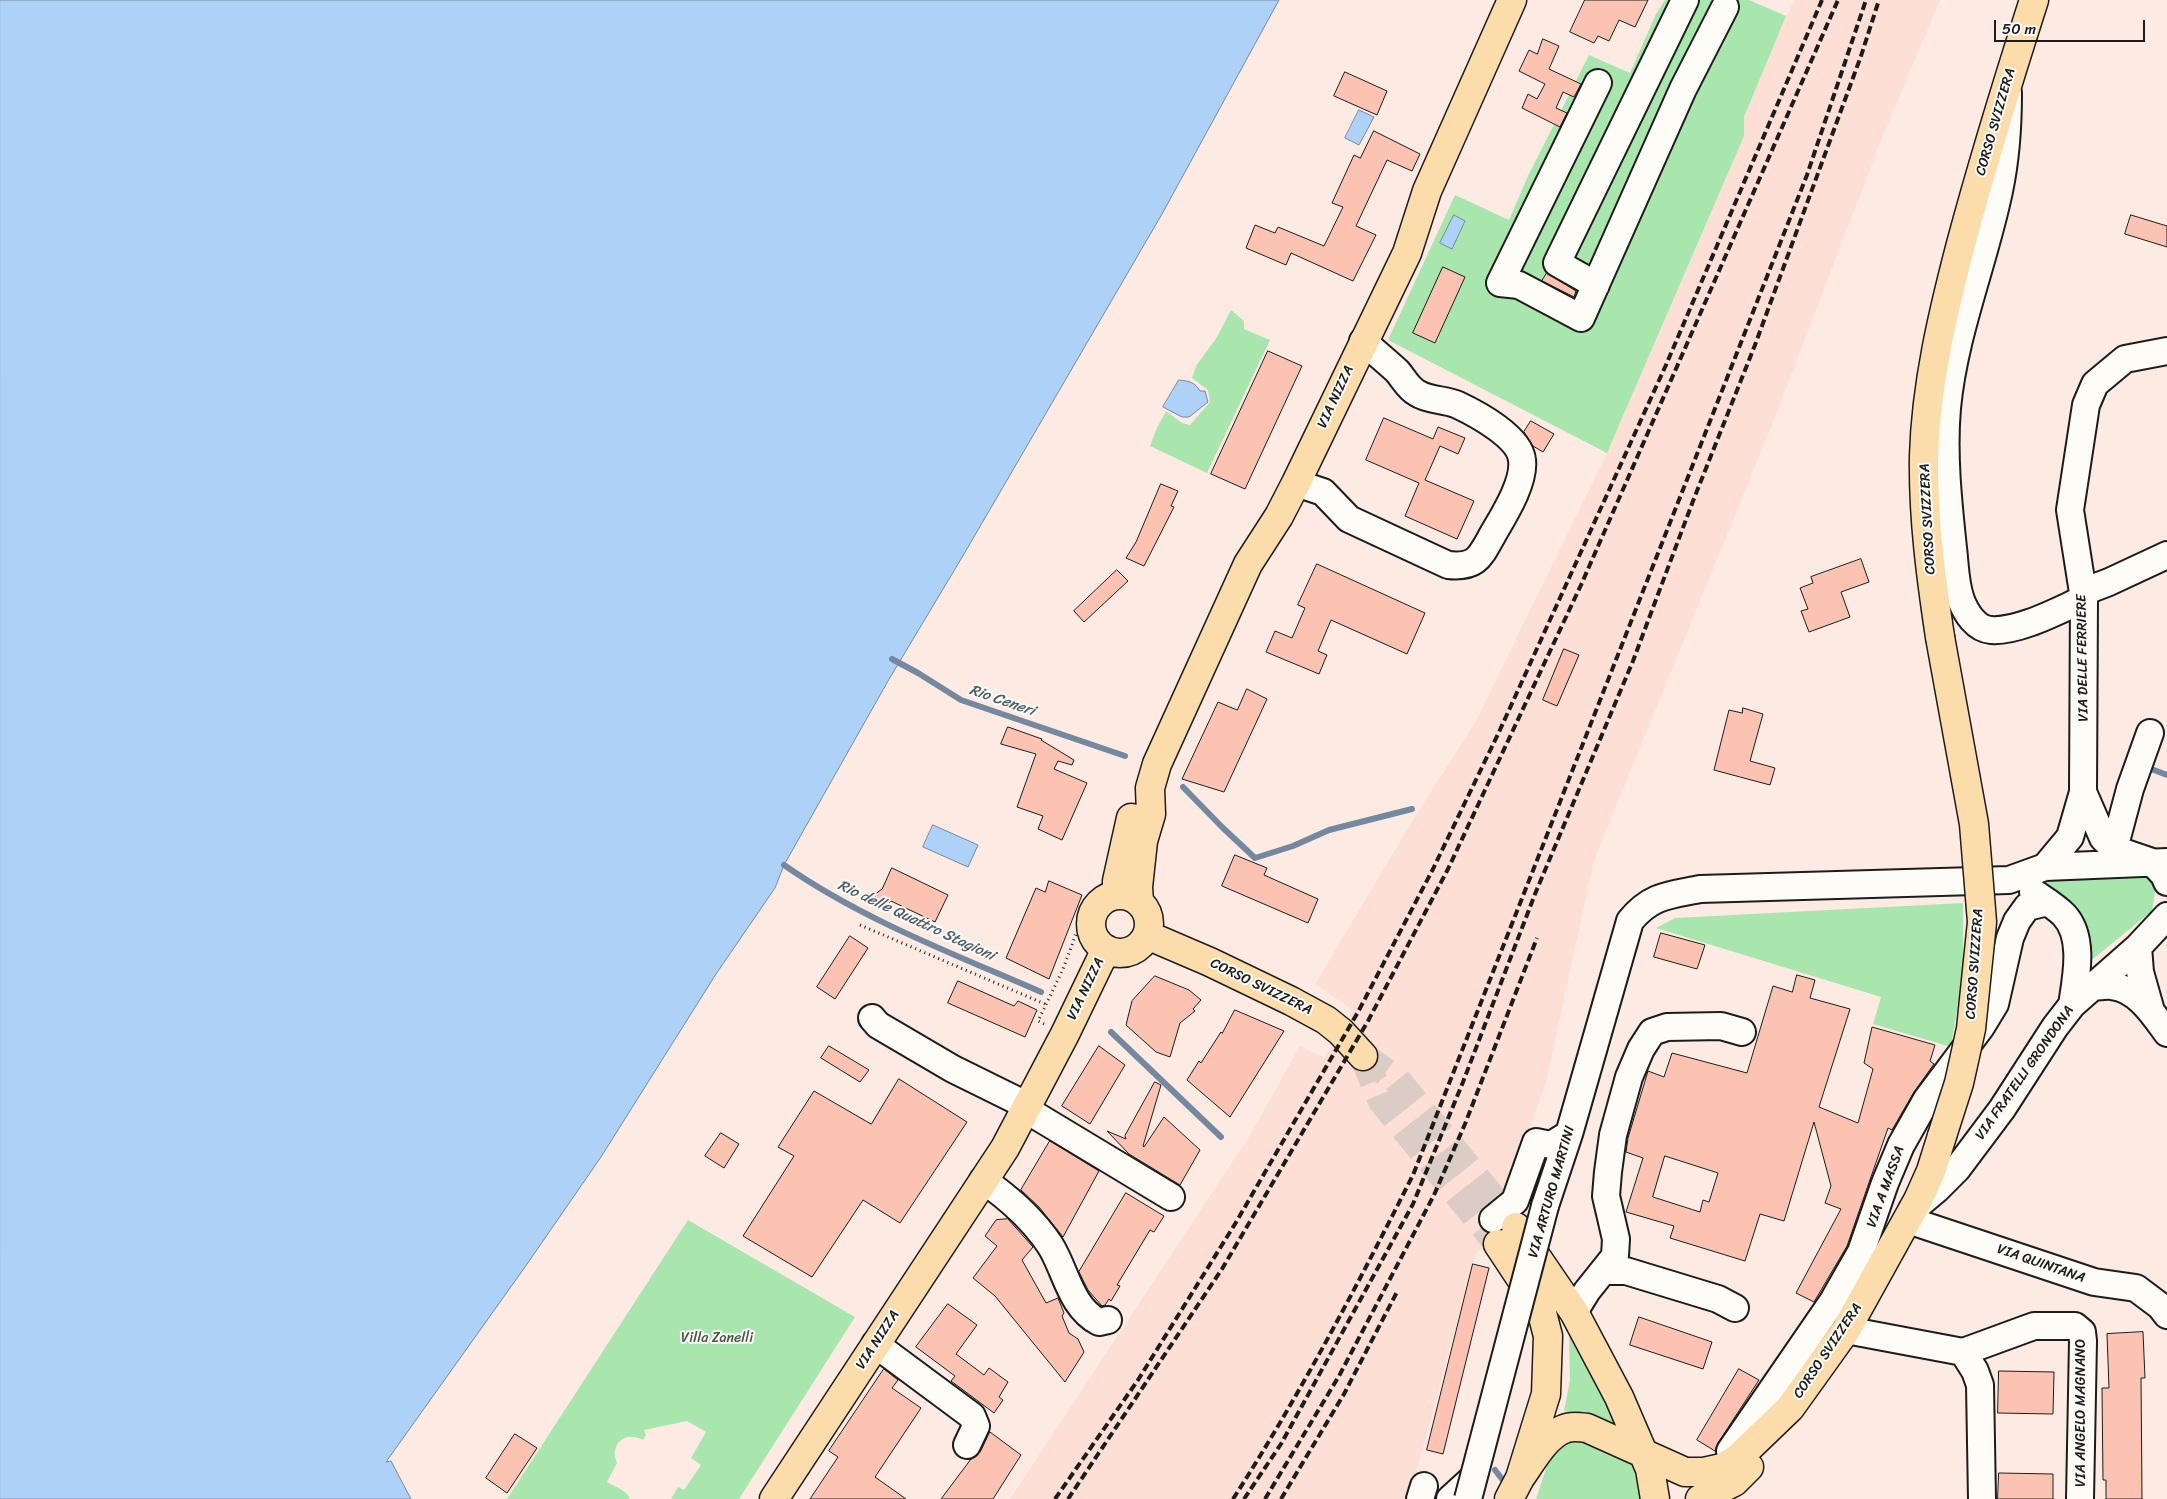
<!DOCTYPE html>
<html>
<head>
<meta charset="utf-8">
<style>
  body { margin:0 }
  #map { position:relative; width:2167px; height:1499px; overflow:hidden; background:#fdebe3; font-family:Sriracha,sans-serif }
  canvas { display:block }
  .scale { position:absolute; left:1994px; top:20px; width:151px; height:22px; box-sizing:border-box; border:2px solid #1c1c1c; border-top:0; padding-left:6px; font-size:15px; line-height:18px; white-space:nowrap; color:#1c1c1c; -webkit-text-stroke:4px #fdfcf7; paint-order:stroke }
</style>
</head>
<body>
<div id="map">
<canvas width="2167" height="1499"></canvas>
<div class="scale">50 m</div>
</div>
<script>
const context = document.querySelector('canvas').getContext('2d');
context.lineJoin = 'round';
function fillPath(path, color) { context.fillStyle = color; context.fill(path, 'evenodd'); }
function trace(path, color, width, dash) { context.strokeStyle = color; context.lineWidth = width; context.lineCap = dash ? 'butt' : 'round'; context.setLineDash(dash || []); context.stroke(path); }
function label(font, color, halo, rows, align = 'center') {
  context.font = font + ' Sriracha,sans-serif'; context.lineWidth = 4; context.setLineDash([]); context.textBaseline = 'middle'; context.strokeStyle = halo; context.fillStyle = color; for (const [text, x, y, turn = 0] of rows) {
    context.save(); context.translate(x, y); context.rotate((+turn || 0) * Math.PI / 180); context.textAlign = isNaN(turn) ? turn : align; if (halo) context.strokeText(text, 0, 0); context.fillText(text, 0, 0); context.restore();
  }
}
const built = new Path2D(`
  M 1795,0 L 1940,0 L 1883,135 L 1773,422 L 1594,860 L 1546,1082 L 1518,1162 L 1511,1193 L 1523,1213 L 1476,1253 L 1409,1499 L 1010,1499 L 1250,1135 L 1300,1046 L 1325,1058 L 1353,1010 L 1315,984 L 1414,818 L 1475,723 L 1607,453 L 1744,136 L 1744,117 L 1786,16 Z`);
const green = new Path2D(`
  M 1665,0 L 1749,0 L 1786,16 L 1744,117 L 1744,136 L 1607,453 L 1388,340 L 1455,195 L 1509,220 L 1528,176 L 1589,55 L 1630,73 L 1656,14 Z
  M 1231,310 L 1244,321 L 1244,329 L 1270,340 L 1207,473 L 1150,446 L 1156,430 L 1166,411 L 1182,423 L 1190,425 L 1210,402 L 1208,390 L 1192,378 L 1196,366 L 1217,337 Z
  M 2138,872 L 2151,880 L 2156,886 L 2152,911 L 2089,962 L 2064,898 L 2042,881 L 2034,878 Z
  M 1963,903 L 1963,972 L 1951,1047 L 1873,1024 L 1881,997 L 1656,928 L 1675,918 Z
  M 688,1220 L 855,1317 L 739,1499 L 671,1499 L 678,1487 L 684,1490 L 701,1465 L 691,1458 L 706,1432 L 687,1421 L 644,1430 L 646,1435 L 643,1440 C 625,1430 609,1444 617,1463 L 607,1482 C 615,1487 627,1490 630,1499 L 507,1499 Z
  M 1569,1331 L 1619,1426 L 1564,1411 L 1570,1380 Z
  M 1584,1436 L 1637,1466 L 1647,1499 L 1536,1499 L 1550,1456 L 1559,1444 Z`);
const water = new Path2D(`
  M 0,0 L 1279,0 L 1162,214 L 964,554 L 888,681 L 784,865 L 775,888 L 716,974 L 601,1157 L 525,1267 L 386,1462 L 391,1461 L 411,1499 L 0,1499 Z
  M 1359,110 L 1374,117 L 1359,145 L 1345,138 Z
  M 1454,215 L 1465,221 L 1452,249 L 1440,243 Z
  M 1179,380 C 1189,381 1195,382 1200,391 L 1205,391 L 1208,402 L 1189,417 L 1182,417 L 1163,407 Z
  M 933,825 L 978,845 L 968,867 L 923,847 Z`);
const stream = new Path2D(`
  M 892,659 L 918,673 L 961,700 L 1125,756
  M 2146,767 L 2167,775
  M 1183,787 L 1222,827 L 1255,858 L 1293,846 L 1329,830 L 1412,809
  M 784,865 C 863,920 954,954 1041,992
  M 1111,1032 L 1221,1137
  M 1495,1470 L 1502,1479`);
const building = new Path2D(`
  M 1585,0 L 1648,0 L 1635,27 L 1619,20 L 1609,41 L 1598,36 L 1594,43 L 1570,32 Z
  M 1543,39 L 1559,46 L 1549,69 L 1581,84 L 1574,97 L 1563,92 L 1556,108 L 1567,113 L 1560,127 L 1522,108 L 1528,94 L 1537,99 L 1545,84 L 1519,71 L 1529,50 L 1537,54 Z
  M 1345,72 L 1387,91 L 1377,115 L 1334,96 Z
  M 1374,131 L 1420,154 L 1412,171 L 1387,160 L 1356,226 L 1376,235 L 1353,281 L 1291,253 L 1286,265 L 1246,248 L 1255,225 L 1275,233 L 1278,227 L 1324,246 L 1343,207 L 1332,203 L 1354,155 L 1360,158 Z
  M 2131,215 L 2167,226 L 2167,247 L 2125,234 Z
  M 1443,267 L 1465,277 L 1435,343 L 1413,333 Z
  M 1547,273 L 1576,291 L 1574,297 L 1542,281 Z
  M 1268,351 L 1302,366 L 1245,489 L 1211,474 Z
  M 1384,418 L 1433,439 L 1438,427 L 1465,438 L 1458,454 L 1440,446 L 1425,480 L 1474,501 L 1457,539 L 1405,516 L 1419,483 L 1366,460 Z
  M 1531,421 L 1554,434 L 1543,452 L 1533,446 L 1524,432 Z
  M 1161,484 L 1178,491 L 1171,506 L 1174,507 L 1144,566 L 1126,558 L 1136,542 Z
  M 1861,559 L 1869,582 L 1841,592 L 1850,617 L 1809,632 L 1801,611 L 1808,609 L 1800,588 L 1813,583 L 1811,577 Z
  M 1317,564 L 1425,613 L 1407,654 L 1331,620 L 1318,651 L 1327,655 L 1319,674 L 1266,652 L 1275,631 L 1292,638 L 1305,608 L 1298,605 Z
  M 1117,570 L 1128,581 L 1084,622 L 1074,611 Z
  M 1564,649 L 1579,655 L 1557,706 L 1543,700 Z
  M 1247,689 L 1267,699 L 1224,792 L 1182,779 L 1218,702 L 1237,710 Z
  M 1743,708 L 1763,714 L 1750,761 L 1775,768 L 1770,785 L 1714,770 L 1729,710 L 1742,713 Z
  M 1008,727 L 1042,739 L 1041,740 L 1074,760 L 1072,765 L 1058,761 L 1054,769 L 1087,783 L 1062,840 L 1038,829 L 1043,816 L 1017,807 L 1036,754 L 1001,744 Z
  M 1235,855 L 1267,868 L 1264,875 L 1318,899 L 1308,923 L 1222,886 Z
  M 892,868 L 948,895 L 935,922 L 891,901 L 884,907 L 874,895 L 882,889 Z
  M 1049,881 L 1082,895 L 1049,979 L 1006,958 L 1036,888 L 1045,892 Z
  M 1661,933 L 1705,945 L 1697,969 L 1654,957 Z
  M 850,936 L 868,948 L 835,999 L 817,987 Z
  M 1797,975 L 1815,980 L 1810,998 L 1850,1009 L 1819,1107 L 1858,1123 L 1873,1069 L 1864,1063 L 1872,1027 L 1935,1045 L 1930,1061 L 1934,1064 L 1914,1092 L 1892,1130 L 1888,1128 L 1847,1246 L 1814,1302 L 1796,1293 L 1841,1209 L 1825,1203 L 1831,1186 L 1814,1122 L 1784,1221 L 1760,1214 L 1745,1261 L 1670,1238 L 1674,1226 L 1626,1212 L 1643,1158 L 1626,1152 L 1628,1138 L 1648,1071 L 1664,1077 L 1672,1053 L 1747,1073 L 1773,986 L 1792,992 ZM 1665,1156 L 1718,1173 L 1709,1202 L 1703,1200 L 1700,1212 L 1653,1197 Z
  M 1155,976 L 1189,990 L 1201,1000 L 1193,1009 L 1195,1011 L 1180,1023 L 1170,1057 L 1156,1052 L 1126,1025 L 1132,1001 Z
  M 958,981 L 1014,1006 L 1018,1001 L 1037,1010 L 1025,1037 L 948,1003 Z
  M 1235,1010 L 1284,1031 L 1230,1117 L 1187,1080 L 1199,1061 L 1201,1063 L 1221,1032 L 1222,1033 Z
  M 829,1046 L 869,1070 L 860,1082 L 821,1058 Z
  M 1099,1046 L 1125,1065 L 1090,1124 L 1062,1106 Z
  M 899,1079 L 967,1122 L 900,1223 L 863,1200 L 812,1277 L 743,1236 L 794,1156 L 778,1147 L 814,1091 L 871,1124 Z
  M 1155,1082 L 1161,1085 L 1143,1146 L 1144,1147 L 1164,1117 L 1200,1150 L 1180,1185 L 1129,1154 L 1107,1131 L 1126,1139 L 1125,1136 Z
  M 721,1133 L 739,1144 L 724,1168 L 705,1156 Z
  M 1050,1141 L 1099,1171 L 1063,1237 L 1039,1207 L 1021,1190 Z
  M 1126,1193 L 1164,1216 L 1154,1232 L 1150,1230 L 1117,1285 L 1120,1286 L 1111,1301 L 1109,1299 L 1105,1305 L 1102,1306 L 1088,1290 L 1079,1272 Z
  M 1008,1219 L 1033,1247 L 1022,1260 L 1046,1303 L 1058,1298 L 1064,1313 L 1062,1316 L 1069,1333 L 1078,1339 L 1084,1352 L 1065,1382 L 995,1296 L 973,1278 L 997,1246 L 985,1236 L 996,1220 Z
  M 1473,1264 L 1489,1268 L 1443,1454 L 1427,1450 Z
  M 948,1304 L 977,1325 L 956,1354 L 984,1375 L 989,1368 L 1008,1382 L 999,1397 L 1003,1400 L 994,1413 L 951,1381 L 955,1376 L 916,1347 Z
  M 1639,1317 L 1712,1342 L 1703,1369 L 1630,1345 Z
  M 2143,1332 L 2145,1378 L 2141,1378 L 2142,1499 L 2106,1499 L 2106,1480 L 2103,1480 L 2102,1388 L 2109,1388 L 2107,1334 Z
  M 884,1369 L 898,1380 L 892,1388 L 921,1408 L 875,1477 L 906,1499 L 810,1499 L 838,1457 L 829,1451 Z
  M 1739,1369 L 1759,1380 L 1718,1443 L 1715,1451 L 1697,1440 Z
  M 1999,1371 L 2054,1372 L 2053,1414 L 1998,1413 Z
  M 990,1432 L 1021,1455 L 993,1499 L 941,1499 L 971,1459 L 980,1452 Z
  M 515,1434 L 537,1448 L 507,1493 L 486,1478 Z
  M 1999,1473 L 2053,1474 L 2053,1499 L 1998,1499 Z`);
const majorTunnel = new Path2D(`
  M 1363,1056 L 1382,1101 L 1498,1244
  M 1363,1056 L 1397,1080 L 1516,1227`);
const path = new Path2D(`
  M 860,925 L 1045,1004
  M 1044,1024 L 1038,1021 L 1063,969 L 1085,910 L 1093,896`);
const minor = new Path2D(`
  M 1598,83 L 1500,283 L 1519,285 L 1581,318 L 1683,89 L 1725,7
  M 2008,93 C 2008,126 2006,158 1999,191 C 1984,263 1954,334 1947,408 C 1943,454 1948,501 1953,548 C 1955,564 1955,584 1961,600 C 1966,613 1976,629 1991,630 C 2019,632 2059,610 2084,599
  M 1596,285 L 1557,263 L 1685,0
  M 2167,351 L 2125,359 L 2095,384 L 2086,405 L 2070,510 L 2084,599 L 2083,792 L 2103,838 L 2114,849 L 2152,862 L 2164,875 L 2167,882
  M 1296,483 L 1323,492 L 1349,519 L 1448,565 C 1477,568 1480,557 1493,534 C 1504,515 1525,482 1522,460 C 1520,437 1477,414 1458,405 C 1445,399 1429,401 1417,393 C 1408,388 1404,379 1397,371 C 1386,361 1374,351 1363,341
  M 2083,592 L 2109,582 L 2167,555
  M 2114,849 L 2130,789 L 2150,733
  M 2045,867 L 2070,837 L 2083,792
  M 2033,892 C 2043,899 2055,906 2064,915 C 2085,937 2076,978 2072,1005
  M 2138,947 L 2140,972 L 2151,1011
  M 2092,987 C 2098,987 2105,985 2111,986 C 2137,988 2154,1015 2167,1033
  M 872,1018 L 878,1025 L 953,1069 L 1026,1105
  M 1025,1109 L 1171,1197
  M 983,1180 C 1009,1198 1032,1218 1050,1245 C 1066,1270 1070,1307 1099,1322 L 1108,1320
  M 1545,1206 L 1569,1134 L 1630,921 C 1651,895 1670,895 1700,889 L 2009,880 L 2045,867 L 2167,862
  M 1912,1210 L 1937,1189 L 1957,1169 L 2002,1109 L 2055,1027 L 2072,1005 L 2138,947 L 2167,916
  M 1493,1219 L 1515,1201 L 1536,1142 L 1551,1145 L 1569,1134
  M 1908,1220 L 2094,1282 L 2136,1288 L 2160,1306 L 2167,1315
  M 1604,1271 L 1626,1271 L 1718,1299 L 1735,1308
  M 1574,1312 L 1587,1291 L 1615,1256 L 1616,1239 L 1606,1196 L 1608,1172 L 1613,1135 L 1629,1077 L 1641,1049 L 1652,1032 L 1667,1027 L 1721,1026 L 1742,1032
  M 1846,1330 L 1963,1352 L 2034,1326 L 2075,1326 L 2082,1332 L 2083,1341 L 2080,1499
  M 875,1344 L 972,1416 L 976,1426 L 967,1445
  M 1963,1352 L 1975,1371 L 1980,1385 L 1982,1499
  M 1730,1451 L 1833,1301 L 1861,1252 L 1885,1183 L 1901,1145 L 1927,1099 L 1981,1027 L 1995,1004 L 2010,938 L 2017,921 L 2027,907 L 2048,902
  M 1420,1499 L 1424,1486
  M 1450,1499 L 1473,1478`);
const major = new Path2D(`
  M 1940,637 C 1931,577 1923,517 1924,456 C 1926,384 1943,313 1961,244 C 1983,162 2008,81 2034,0
  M 1117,895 L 1117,881 L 1131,818
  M1091 924a29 29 0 1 1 58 0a29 29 0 1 1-58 0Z
  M 1139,902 L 1138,887 L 1143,841 L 1151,814 L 1150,788 L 1157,764 L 1248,564 L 1279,516 L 1296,483 L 1407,253 L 1427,191 L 1512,0
  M 1147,935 L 1210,962 L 1291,1001 L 1326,1020 L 1341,1032 L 1363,1056
  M 1516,1227 L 1574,1312 L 1619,1397 L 1650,1469 L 1655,1499
  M 1498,1244 L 1541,1309 L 1548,1336 L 1546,1394 L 1520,1478 L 1509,1499
  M 1520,1478 C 1531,1463 1545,1436 1564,1429 C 1571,1426 1579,1427 1587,1428 L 1685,1472 L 1704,1472 L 1722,1468 L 1737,1459 L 1790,1408 L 1846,1330 L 1918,1200 L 1931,1171 L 1942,1136
  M 774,1499 L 1005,1148 L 1065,1034 L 1106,949
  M 1700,1499 L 1734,1482 L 1749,1467`);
const rail = new Path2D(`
  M 1055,1499 L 1138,1380 L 1235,1224 L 1358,1012 L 1433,869 L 1499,732 L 1666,365 L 1822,0
  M 1068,1499 L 1222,1269 L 1368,1021 L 1448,869 L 1581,585 L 1838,0
  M 1233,1499 C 1300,1395 1357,1286 1413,1175 L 1807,175 L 1866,0
  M 1244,1499 L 1281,1444 L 1413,1204 L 1463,1082 L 1535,894 L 1633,661 L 1693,501 L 1755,345 L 1861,56 L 1879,0
  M 1265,1499 L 1339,1376 L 1434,1195 L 1465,1124 L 1537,938
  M 1281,1499 L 1344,1394 L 1398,1290`);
const minorBridge = new Path2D(`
  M 1468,1499 L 1545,1206`);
const majorBridge = new Path2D(`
  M 1940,637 L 1974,824 L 1982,922 L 1971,1029 L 1959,1083 L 1942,1136`);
const streetNames = [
  ["CORSO SVIZZERA",1996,122,-74],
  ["VIA NIZZA",1336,397,-65],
  ["CORSO SVIZZERA",1928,519,-93],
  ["VIA DELLE FERRIERE",2083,658,-91],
  ["CORSO SVIZZERA",1975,964,-86],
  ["CORSO SVIZZERA",1261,987,26],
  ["VIA NIZZA",1086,989,-64],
  ["VIA FRATELLI GRONDONA",2025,1073,-55],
  ["VIA A MASSA",1886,1187,-70],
  ["VIA ARTURO MARTINI",1552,1192,-74],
  ["VIA QUINTANA",2041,1264,19],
  ["VIA NIZZA",878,1340,-57],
  ["CORSO SVIZZERA",1828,1351,-56],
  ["VIA ANGELO MAGNANO",2081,1413,-90]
];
const parkNames = [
  ["Villa Zanelli",717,1338]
];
const waterNames = [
  ["Rio Ceneri",1002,701,19],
  ["Rio delle Quattro Stagioni",916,921,25]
];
fillPath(built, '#fddfd5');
fillPath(green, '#a8e6ad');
fillPath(water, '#aed2f7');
trace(water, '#74899f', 1);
trace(stream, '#74899f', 6);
fillPath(building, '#fcc3b3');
trace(building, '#1c1c1c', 1);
trace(majorTunnel, '#dbccc5', 28, [28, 14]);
trace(minor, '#1c1c1c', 30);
trace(major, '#1c1c1c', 31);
trace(path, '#1c1c1c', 3, [1, 4]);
trace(minor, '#fdfcf7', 26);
trace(major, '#fcdcab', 28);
trace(rail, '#1c1c1c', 4, [8, 4]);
trace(minorBridge, '#1c1c1c', 30, []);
trace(majorBridge, '#1c1c1c', 31, []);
trace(minorBridge, '#fdfcf7', 26);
trace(majorBridge, '#fcdcab', 28);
label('14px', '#1c1c1c', '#fdfcf7', streetNames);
label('14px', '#465948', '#fdfcf7', parkNames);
label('italic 15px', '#4f5c69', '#fdfcf7', waterNames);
</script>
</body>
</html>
